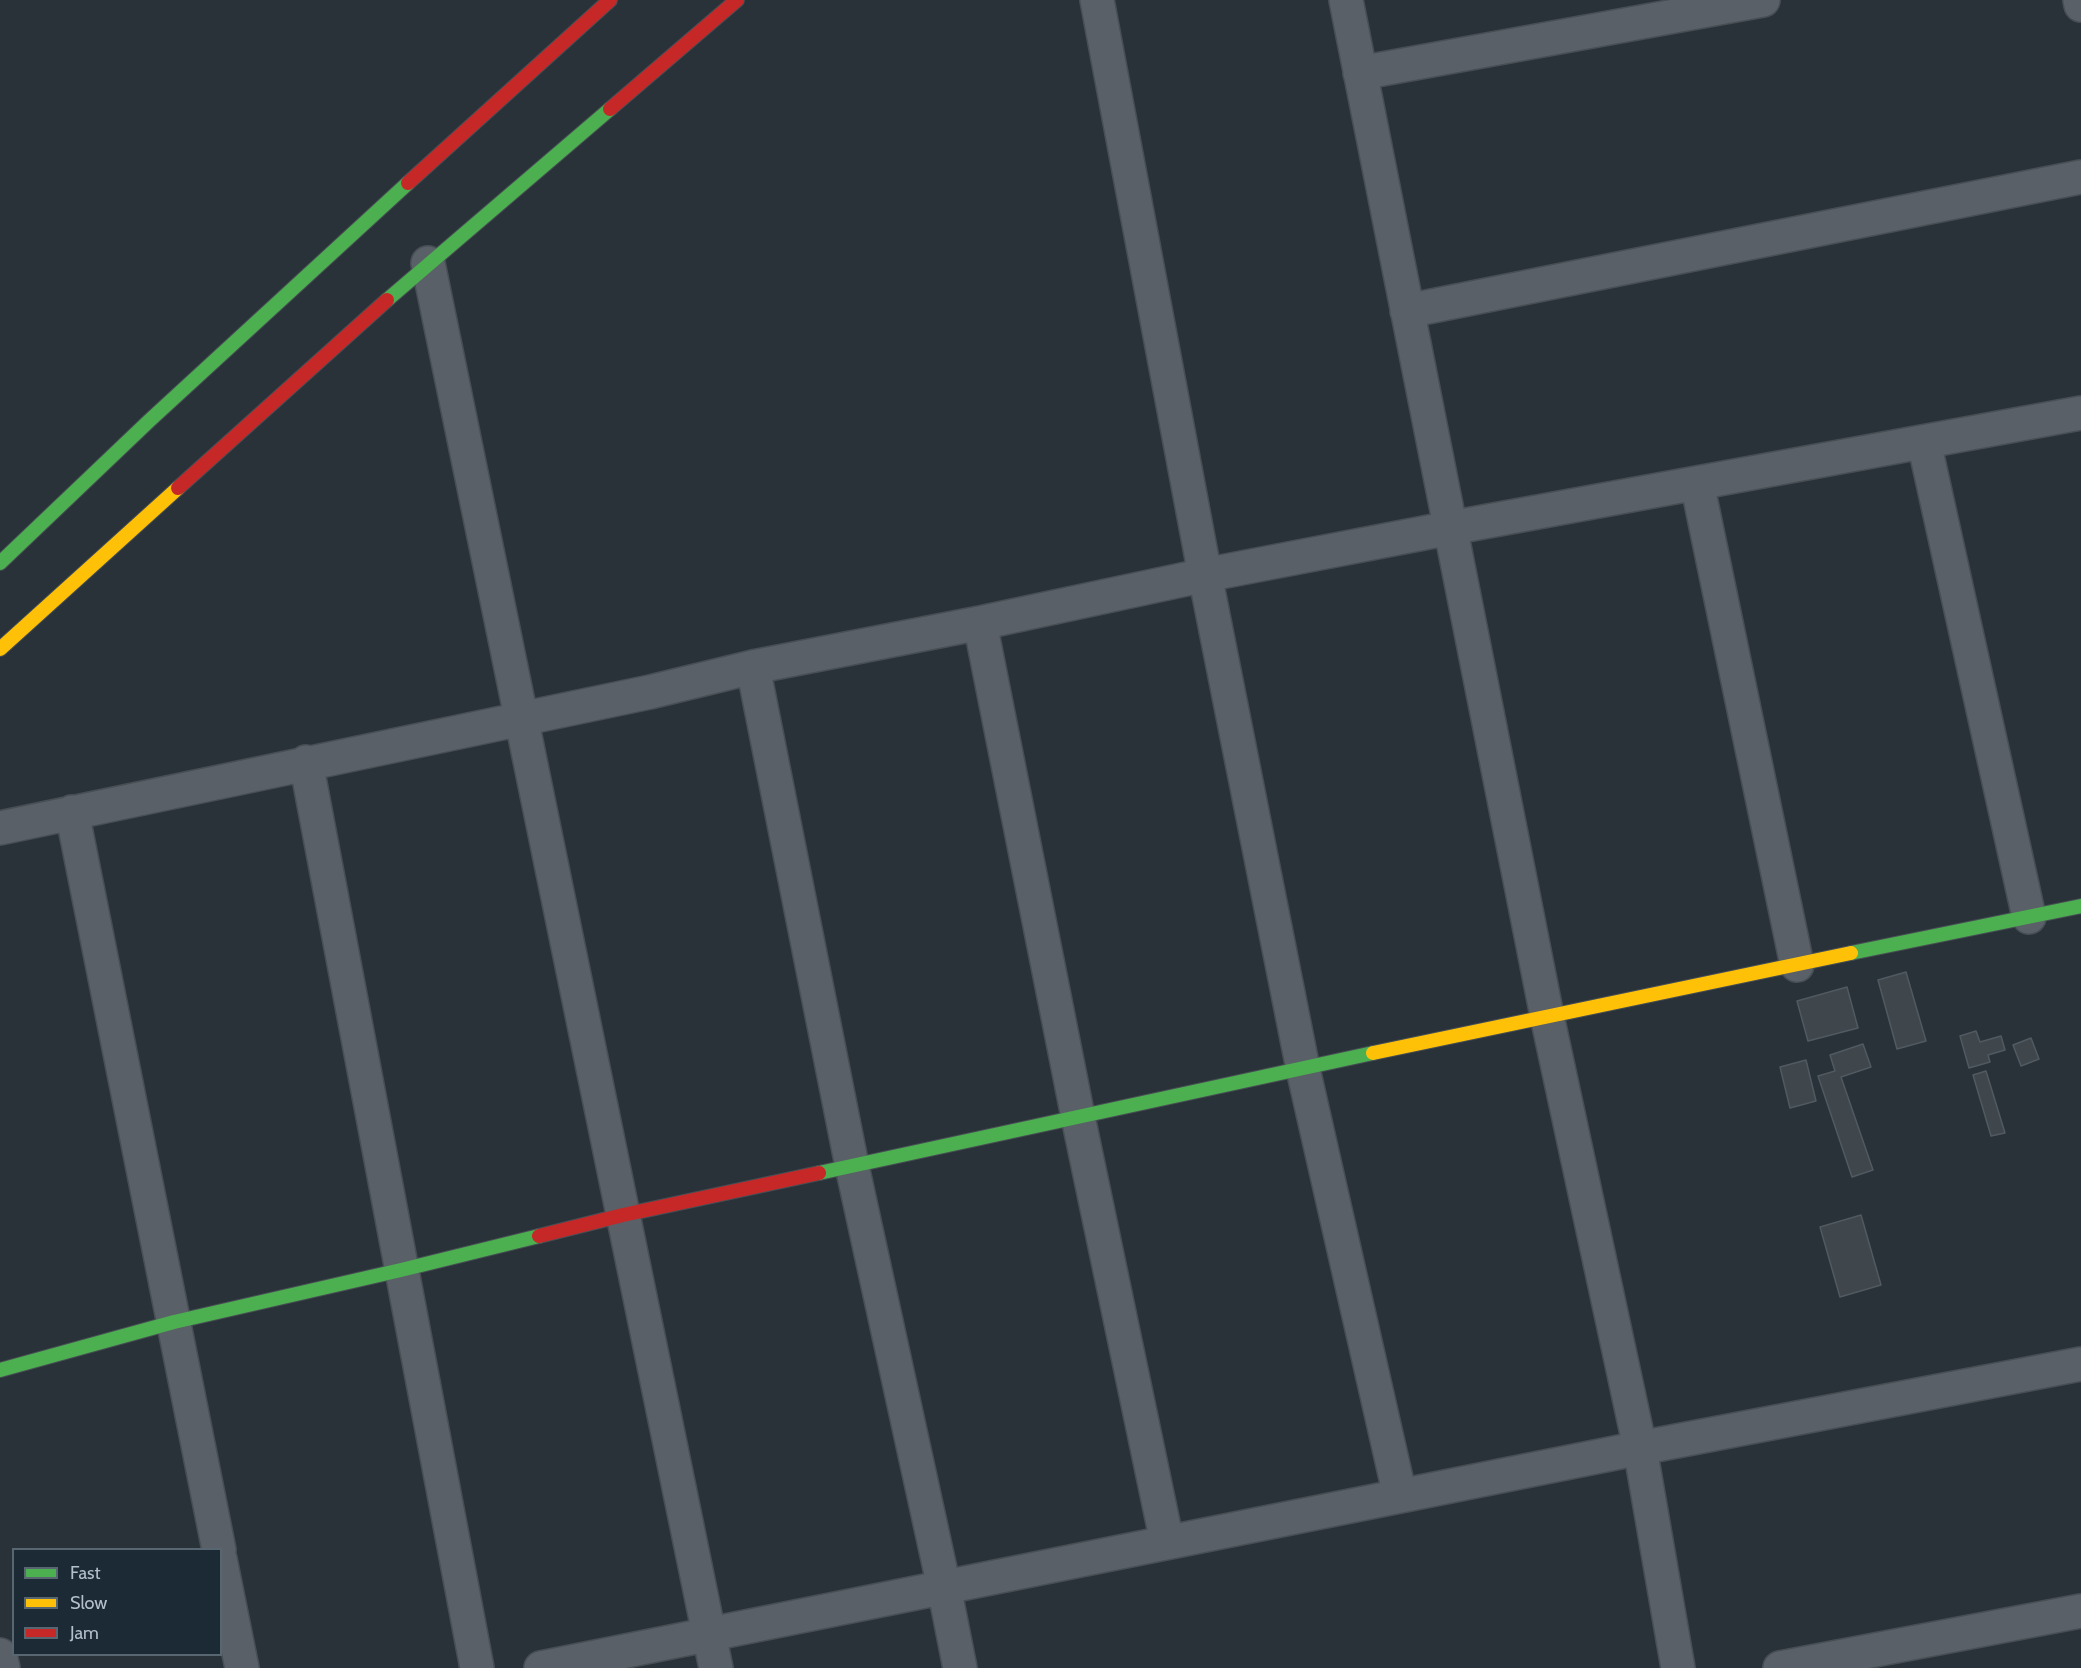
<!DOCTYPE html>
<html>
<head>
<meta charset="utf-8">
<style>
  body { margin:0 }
  #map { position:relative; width:2081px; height:1668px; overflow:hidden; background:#293239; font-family:Cabin,sans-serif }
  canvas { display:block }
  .legend { position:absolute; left:12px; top:1548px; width:210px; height:108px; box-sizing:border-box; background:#1b2a35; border:2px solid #586671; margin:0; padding:8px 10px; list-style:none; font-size:18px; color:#b3bfcb }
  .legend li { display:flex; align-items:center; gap:12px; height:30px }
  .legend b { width:30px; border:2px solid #586671 }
</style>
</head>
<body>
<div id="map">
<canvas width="2081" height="1668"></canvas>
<ul class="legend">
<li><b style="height:8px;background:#4caf50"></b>Fast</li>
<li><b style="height:8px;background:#ffc107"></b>Slow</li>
<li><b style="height:8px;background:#c62828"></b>Jam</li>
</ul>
</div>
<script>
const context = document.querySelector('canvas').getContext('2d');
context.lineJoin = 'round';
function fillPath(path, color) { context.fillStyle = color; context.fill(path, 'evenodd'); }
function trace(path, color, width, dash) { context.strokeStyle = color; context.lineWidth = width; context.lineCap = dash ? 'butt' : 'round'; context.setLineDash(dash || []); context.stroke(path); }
const building = new Path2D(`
  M 1906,972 L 1926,1041 L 1897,1049 L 1878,980 Z
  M 1847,987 L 1858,1028 L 1808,1041 L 1797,1001 Z
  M 1976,1031 L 1980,1042 L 2001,1036 L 2005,1050 L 1988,1055 L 1990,1062 L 1969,1068 L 1960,1036 Z
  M 2031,1038 L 2039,1059 L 2021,1066 L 2013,1045 Z
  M 1863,1044 L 1871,1067 L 1841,1077 L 1873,1170 L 1852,1177 L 1818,1076 L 1835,1071 L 1830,1055 Z
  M 1806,1060 L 1816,1101 L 1790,1108 L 1780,1067 Z
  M 1986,1071 L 2005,1133 L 1991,1136 L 1973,1075 Z
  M 1861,1215 L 1881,1285 L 1840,1297 L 1820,1227 Z`);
const street = new Path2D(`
  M 1097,0 L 1205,575 L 1303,1069 L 1400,1496
  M 1346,0 L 1547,1016 L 1640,1448 L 1678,1668
  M 2080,0 L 2081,5
  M 1360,73 L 1763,0
  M 428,263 L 716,1668
  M 1407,311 L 2081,177
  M 1924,442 L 2029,917
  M 1697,483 L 1797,965
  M 980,623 L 1078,1117 L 1167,1542
  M 753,667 L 852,1166 L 944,1587 L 960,1668
  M 306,762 L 477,1668
  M 72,812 L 219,1550
  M 0,828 L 650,692 L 753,667 L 980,623 L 1205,575 L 1450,528 L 2081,413
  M 220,1559 L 242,1668
  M 0,1655 L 3,1668
  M 541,1668 L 1640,1448 L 2081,1364
  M 1780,1668 L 2081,1611`);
const fast = new Path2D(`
  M 387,300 L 610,109
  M 0,563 L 150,420 L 408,183
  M 1851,953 L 2081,906
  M 819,1173 L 1373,1053
  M 0,1370 L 174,1322 L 401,1270 L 539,1236`);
const slow = new Path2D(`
  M 0,649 L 178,488
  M 1373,1053 L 1851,953`);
const jam = new Path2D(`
  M 610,109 L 737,0
  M 408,183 L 610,0
  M 178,488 L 387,300
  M 539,1236 L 623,1215 L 819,1173`);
fillPath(building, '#3f464c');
trace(building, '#515a61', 1.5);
trace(street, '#474e54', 36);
trace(fast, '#474e54', 16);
trace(slow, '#474e54', 16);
trace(jam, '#474e54', 16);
trace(street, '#5a6067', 33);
trace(fast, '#4caf50', 14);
trace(slow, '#ffc107', 14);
trace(jam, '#c62828', 14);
</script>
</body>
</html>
